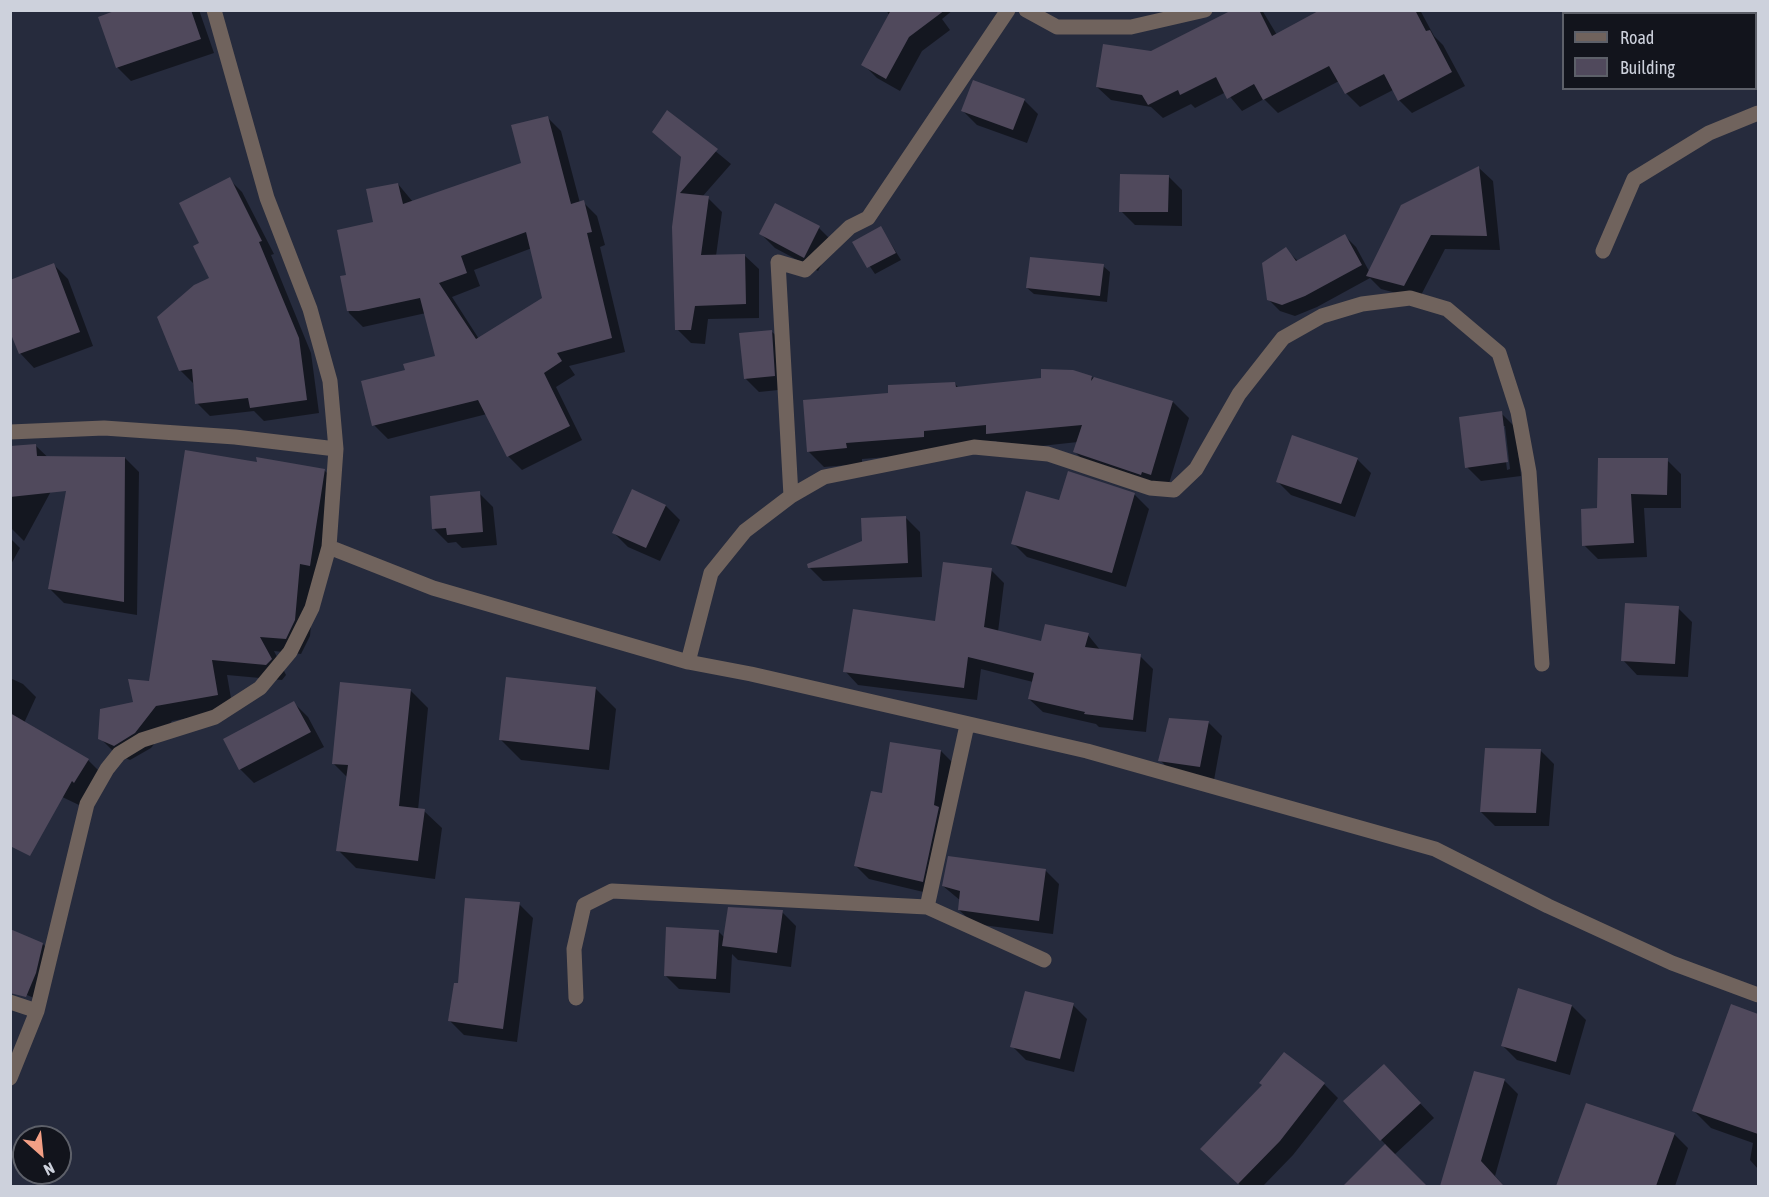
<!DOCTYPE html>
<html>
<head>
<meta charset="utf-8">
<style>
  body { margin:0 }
  #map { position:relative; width:1769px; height:1197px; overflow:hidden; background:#262b3d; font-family:"Asap Condensed",sans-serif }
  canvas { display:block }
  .frame { position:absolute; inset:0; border:12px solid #cdd1dc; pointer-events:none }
  .legend { position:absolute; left:1562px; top:12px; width:195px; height:78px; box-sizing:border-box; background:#12141c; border:2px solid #5d6069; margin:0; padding:8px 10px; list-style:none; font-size:18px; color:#cdd1dc }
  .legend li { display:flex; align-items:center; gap:12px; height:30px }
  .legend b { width:30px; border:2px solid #5d6069 }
  .north { position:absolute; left:12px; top:1125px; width:60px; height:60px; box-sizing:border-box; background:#12141c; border:2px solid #5d6069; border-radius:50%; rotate:153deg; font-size:16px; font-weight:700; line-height:24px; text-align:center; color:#cdd1dc }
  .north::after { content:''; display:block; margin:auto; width:21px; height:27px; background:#f39f85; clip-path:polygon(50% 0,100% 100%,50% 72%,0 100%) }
</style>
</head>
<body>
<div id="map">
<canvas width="1769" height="1197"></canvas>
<div class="frame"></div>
<ul class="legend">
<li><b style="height:8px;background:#70635d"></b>Road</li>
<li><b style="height:16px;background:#50495c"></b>Building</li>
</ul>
<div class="north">N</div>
</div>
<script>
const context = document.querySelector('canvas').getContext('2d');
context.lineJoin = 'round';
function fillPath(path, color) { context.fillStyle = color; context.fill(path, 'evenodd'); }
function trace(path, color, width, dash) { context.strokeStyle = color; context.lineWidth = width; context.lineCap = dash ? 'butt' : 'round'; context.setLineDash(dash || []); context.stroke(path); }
const shadow = new Path2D(`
  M 122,10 L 199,10 L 214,53 L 131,81 L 117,67 Z
  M 886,10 L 953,10 L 942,19 L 950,30 L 922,51 L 900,91 L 877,78 L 863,64 L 890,16 Z
  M 1235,10 L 1262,10 L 1277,35 L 1324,10 L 1420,10 L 1434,36 L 1443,45 L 1465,86 L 1412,113 L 1399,100 L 1393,90 L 1360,107 L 1346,93 L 1339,81 L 1278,113 L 1264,99 L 1242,111 L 1226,92 L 1195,108 L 1191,104 L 1163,118 L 1151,107 L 1111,100 L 1097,87 L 1151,53 Z
  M 1605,10 L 1662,10 L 1664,14 L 1607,14 Z
  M 1024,100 L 1038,114 L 1027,143 L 977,125 L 963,111 Z
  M 668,112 L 731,164 L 702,197 L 708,198 L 722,212 L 716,256 L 744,255 L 759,269 L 759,318 L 708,319 L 705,344 L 691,343 L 677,329 L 674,227 L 682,158 L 654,132 Z
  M 547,117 L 561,131 L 580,203 L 583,202 L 597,216 L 605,245 L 600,247 L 625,352 L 569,366 L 575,375 L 556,387 L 582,440 L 522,470 L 508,456 L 487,414 L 388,439 L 374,425 L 407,371 L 437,357 L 426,313 L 363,327 L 349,313 L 341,278 L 348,276 L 398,184 L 413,202 L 523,164 ZM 532,248 L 544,299 L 479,339 L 452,297 L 480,286 L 474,270 Z
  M 1479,168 L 1493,181 L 1500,250 L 1445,249 L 1419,299 L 1381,289 L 1370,278 L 1317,307 L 1295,316 L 1280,311 L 1268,299 L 1285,249 L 1298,261 L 1345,236 L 1356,247 L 1369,271 Z
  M 1168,176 L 1182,190 L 1182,226 L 1135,225 L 1121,211 Z
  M 229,179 L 242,192 L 274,254 L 271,255 L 311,353 L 319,413 L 264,421 L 254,411 L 210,416 L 197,403 L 193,383 L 180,370 L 211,279 L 201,243 Z
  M 819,228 L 833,242 L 818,271 L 775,248 L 761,234 Z
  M 881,228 L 901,260 L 875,274 L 854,243 Z
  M 54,265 L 68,279 L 93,346 L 34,368 L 20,353 Z
  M 1103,266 L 1110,272 L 1107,302 L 1034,294 L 1027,288 Z
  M 771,331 L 786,345 L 788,389 L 759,392 L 745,378 Z
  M 1091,377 L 1173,402 L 1189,418 L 1167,490 L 1091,468 L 1075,452 L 1078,442 L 1004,450 L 996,441 L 939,447 L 940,453 L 862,459 L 862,464 L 824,467 L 808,451 L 890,395 L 955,384 L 959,388 Z
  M 1501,413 L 1515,427 L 1521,476 L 1481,481 L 1467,467 ZM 1502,426 L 1505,426 L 1510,469 L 1507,470 Z
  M 35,445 L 62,471 L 24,541 L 11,528 L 10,448 Z
  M 125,458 L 139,472 L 137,615 L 64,603 L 50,589 Z
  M 1357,459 L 1371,473 L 1355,517 L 1291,495 L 1277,481 Z
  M 1667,460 L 1681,474 L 1681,508 L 1644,508 L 1647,557 L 1598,559 L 1584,545 L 1599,510 Z
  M 259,463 L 324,470 L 340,486 L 315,579 L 310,636 L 301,654 L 274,651 L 286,675 L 282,680 L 227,675 L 233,710 L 172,721 L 151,748 L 130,760 L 116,754 L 100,738 L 135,703 L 150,683 Z
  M 1069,473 L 1135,495 L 1149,509 L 1126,587 L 1027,557 L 1013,543 L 1060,502 Z
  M 633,491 L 666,506 L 680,520 L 660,561 L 628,547 L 614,533 Z
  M 479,493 L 493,507 L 497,545 L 462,548 L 456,542 L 448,543 L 434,529 Z
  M 906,518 L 920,532 L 922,577 L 823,581 L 809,567 L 864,542 Z
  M 10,538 L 20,548 L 10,566 Z
  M 991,570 L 1004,583 L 998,632 L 1042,643 L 1088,635 L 1101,651 L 1140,656 L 1153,669 L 1146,732 L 1099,727 L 1096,724 L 1043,712 L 1029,699 L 1033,682 L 981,669 L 977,700 L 858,685 L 845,671 L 936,623 Z
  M 1678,608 L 1692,622 L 1688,677 L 1637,675 L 1623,660 Z
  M 1758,635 L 1758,679 L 1757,636 Z
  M 10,678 L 23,684 L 36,697 L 24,723 L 88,760 L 101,773 L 79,805 L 10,772 Z
  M 595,688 L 616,709 L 609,770 L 521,760 L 500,739 Z
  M 410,690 L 428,708 L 418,810 L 424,811 L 442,828 L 435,879 L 356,868 L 338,850 L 347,777 L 333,763 Z
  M 294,703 L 308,717 L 324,747 L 254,783 L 240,769 Z
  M 1208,722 L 1222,736 L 1214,780 L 1174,774 L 1160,760 Z
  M 1540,750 L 1554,764 L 1549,826 L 1495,826 L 1481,812 Z
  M 941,751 L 955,765 L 936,895 L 869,879 L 855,865 L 884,795 Z
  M 1045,870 L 1059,884 L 1053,934 L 974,924 L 959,910 L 961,901 L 943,886 Z
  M 519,904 L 533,918 L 517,1042 L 464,1035 L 450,1021 L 459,985 Z
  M 782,912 L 796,926 L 791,967 L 738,960 L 732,954 L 730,993 L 679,989 L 665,975 L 718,931 L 725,938 Z
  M 43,944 L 57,959 L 43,1002 L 11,988 Z
  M 1073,1005 L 1087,1019 L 1074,1072 L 1026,1060 L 1012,1046 Z
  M 1572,1006 L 1586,1020 L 1570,1075 L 1517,1060 L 1503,1046 Z
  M 1732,1006 L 1758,1015 L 1758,1169 L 1750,1160 L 1753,1143 L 1711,1128 L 1694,1111 Z
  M 1475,1072 L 1504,1080 L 1518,1094 L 1495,1176 L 1504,1186 L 1442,1186 Z
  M 1398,1080 L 1434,1118 L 1394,1155 L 1425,1186 L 1345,1186 L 1386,1145 L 1345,1101 Z
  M 1324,1084 L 1338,1098 L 1293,1155 L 1263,1186 L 1241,1186 L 1203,1149 Z
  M 1586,1104 L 1674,1134 L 1688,1148 L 1675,1186 L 1558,1186 Z`);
const building = new Path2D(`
  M 117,10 L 191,10 L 201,39 L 116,68 L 98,17 Z
  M 891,10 L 945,10 L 909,37 L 886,79 L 861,65 Z
  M 1232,10 L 1259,10 L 1272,36 L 1320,10 L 1415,10 L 1426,31 L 1430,30 L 1452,72 L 1398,101 L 1384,74 L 1345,94 L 1329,66 L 1263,100 L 1254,84 L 1227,99 L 1216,77 L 1180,95 L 1178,90 L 1148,105 L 1142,95 L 1096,87 L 1103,44 L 1151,51 Z
  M 973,80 L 1025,99 L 1013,130 L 961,111 Z
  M 667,110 L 718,149 L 680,193 L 709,196 L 701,255 L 745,254 L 746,304 L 695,306 L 691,330 L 675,330 L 672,227 L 681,157 L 652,132 Z
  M 548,116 L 571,204 L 584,200 L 592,232 L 587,233 L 612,338 L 557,353 L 562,361 L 544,373 L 570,426 L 507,457 L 478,400 L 372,426 L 361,381 L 405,370 L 403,364 L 435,356 L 420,298 L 359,311 L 347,311 L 340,276 L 346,275 L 337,230 L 373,222 L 366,189 L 398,183 L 403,204 L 521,163 L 511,125 ZM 526,232 L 542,298 L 476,339 L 439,283 L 467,273 L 461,256 Z
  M 1479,166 L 1487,236 L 1431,235 L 1404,286 L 1366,276 L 1401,205 Z
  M 1120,174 L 1169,175 L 1168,212 L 1119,212 Z
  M 230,177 L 262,241 L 259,242 L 299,338 L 307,400 L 250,408 L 248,398 L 195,404 L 192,369 L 179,371 L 157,317 L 194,285 L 209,278 L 193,246 L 199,243 L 179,203 Z
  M 775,203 L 820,226 L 804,258 L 759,234 Z
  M 881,226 L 896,253 L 867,268 L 852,242 Z
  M 1345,234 L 1362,265 L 1305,296 L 1282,305 L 1267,300 L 1262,263 L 1286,247 L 1296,261 Z
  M 1030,257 L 1104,264 L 1100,296 L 1026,288 Z
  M 54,263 L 80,332 L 19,354 L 10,332 L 10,280 Z
  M 772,330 L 775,376 L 744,379 L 739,333 Z
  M 1041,369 L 1073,370 L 1092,376 L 1091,381 L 1094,377 L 1173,401 L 1151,475 L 1142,472 L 1141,475 L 1073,452 L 1082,425 L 986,434 L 986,425 L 924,431 L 924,437 L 846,443 L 847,448 L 807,452 L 803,400 L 888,393 L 888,385 L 955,382 L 956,387 L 1041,378 Z
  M 1502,411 L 1508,462 L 1465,468 L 1459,417 Z
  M 1292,435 L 1358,458 L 1341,504 L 1276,482 Z
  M 36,444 L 37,456 L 125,457 L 124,602 L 48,589 L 66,491 L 10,497 L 10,446 Z
  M 185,450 L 257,462 L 256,457 L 325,469 L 310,566 L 300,564 L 295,620 L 286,639 L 260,637 L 272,659 L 266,665 L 212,660 L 218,695 L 156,706 L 135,733 L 114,746 L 98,739 L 100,709 L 133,702 L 128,679 L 149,681 Z
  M 1598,458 L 1668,458 L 1667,495 L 1631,494 L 1634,543 L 1582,546 L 1581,509 L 1597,508 Z
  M 1068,471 L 1135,493 L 1112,573 L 1011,544 L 1026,491 L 1059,500 Z
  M 632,489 L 666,505 L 646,548 L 612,533 Z
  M 480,491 L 483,532 L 447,535 L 446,528 L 432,529 L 430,496 Z
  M 906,516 L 908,563 L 808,568 L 807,564 L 862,541 L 861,518 Z
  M 943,562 L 992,568 L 984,627 L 1041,641 L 1045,624 L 1089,633 L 1085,647 L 1141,654 L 1133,720 L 1084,714 L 1085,712 L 1028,699 L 1034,673 L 968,657 L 964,688 L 843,672 L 853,609 L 935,621 Z
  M 1625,603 L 1679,606 L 1675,664 L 1621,661 Z
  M 506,677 L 596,687 L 589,750 L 499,740 Z
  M 340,682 L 411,689 L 399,806 L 425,809 L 418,861 L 336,851 L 348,765 L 332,764 Z
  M 294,701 L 311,732 L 239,770 L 223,739 Z
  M 10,713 L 89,759 L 74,783 L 72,781 L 30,856 L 10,846 Z
  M 1169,718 L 1209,721 L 1200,767 L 1158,761 Z
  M 890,742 L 941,750 L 934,805 L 939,807 L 923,882 L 854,866 L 871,791 L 882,793 Z
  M 1485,748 L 1541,749 L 1536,813 L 1480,812 Z
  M 948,856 L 1046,869 L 1039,921 L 958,910 L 960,891 L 942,886 Z
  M 465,898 L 520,902 L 503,1029 L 448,1021 L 454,983 L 458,983 Z
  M 728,907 L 783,910 L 777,953 L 722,946 Z
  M 666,927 L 719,930 L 716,979 L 664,976 Z
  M 10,929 L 43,943 L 36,973 L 26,997 L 10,993 Z
  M 1518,988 L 1572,1005 L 1556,1062 L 1501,1046 Z
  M 1025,991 L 1074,1003 L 1060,1059 L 1010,1047 Z
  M 1731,1004 L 1758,1014 L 1758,1134 L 1692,1111 Z
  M 1284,1052 L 1325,1083 L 1280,1141 L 1238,1184 L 1200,1149 L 1262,1085 L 1259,1083 Z
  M 1384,1064 L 1421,1103 L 1380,1141 L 1343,1101 Z
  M 1474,1071 L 1505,1079 L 1481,1161 L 1504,1186 L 1440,1186 Z
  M 1586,1103 L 1675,1133 L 1656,1186 L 1556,1186 Z
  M 1385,1144 L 1427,1186 L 1343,1186 Z`);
const minor = new Path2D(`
  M 1026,10 L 1057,27 L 1131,27 L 1205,10
  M 1603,251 L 1634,179 L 1709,133 L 1758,113
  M 10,432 L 104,428 L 235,437 L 336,449
  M 791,496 L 778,262 L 805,270 L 850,227 L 868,218 L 1008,10
  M 329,547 L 433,588 L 688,662 L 751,674 L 1087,751 L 1435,849 L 1548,906 L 1672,963 L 1758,995
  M 688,662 L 711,573 L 745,531 L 791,496 L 824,477 L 974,447 L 1048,454 L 1150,488 L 1174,490 L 1196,469 L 1239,394 L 1283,338 L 1322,316 L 1362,304 L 1410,298 L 1447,309 L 1499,353 L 1518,412 L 1529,472 L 1542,664
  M 927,907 L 1044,960
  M 576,998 L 574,949 L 584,905 L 612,891 L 927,907 L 967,725
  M 10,1002 L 37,1011
  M 10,1078 L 37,1011 L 87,804 L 107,769 L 119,754 L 142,740 L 215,717 L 260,688 L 290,652 L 312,608 L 329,547 L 336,449 L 330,381 L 310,309 L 267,198 L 214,10`);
fillPath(shadow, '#0007');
fillPath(building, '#50495c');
trace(minor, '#70635d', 15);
</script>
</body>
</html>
